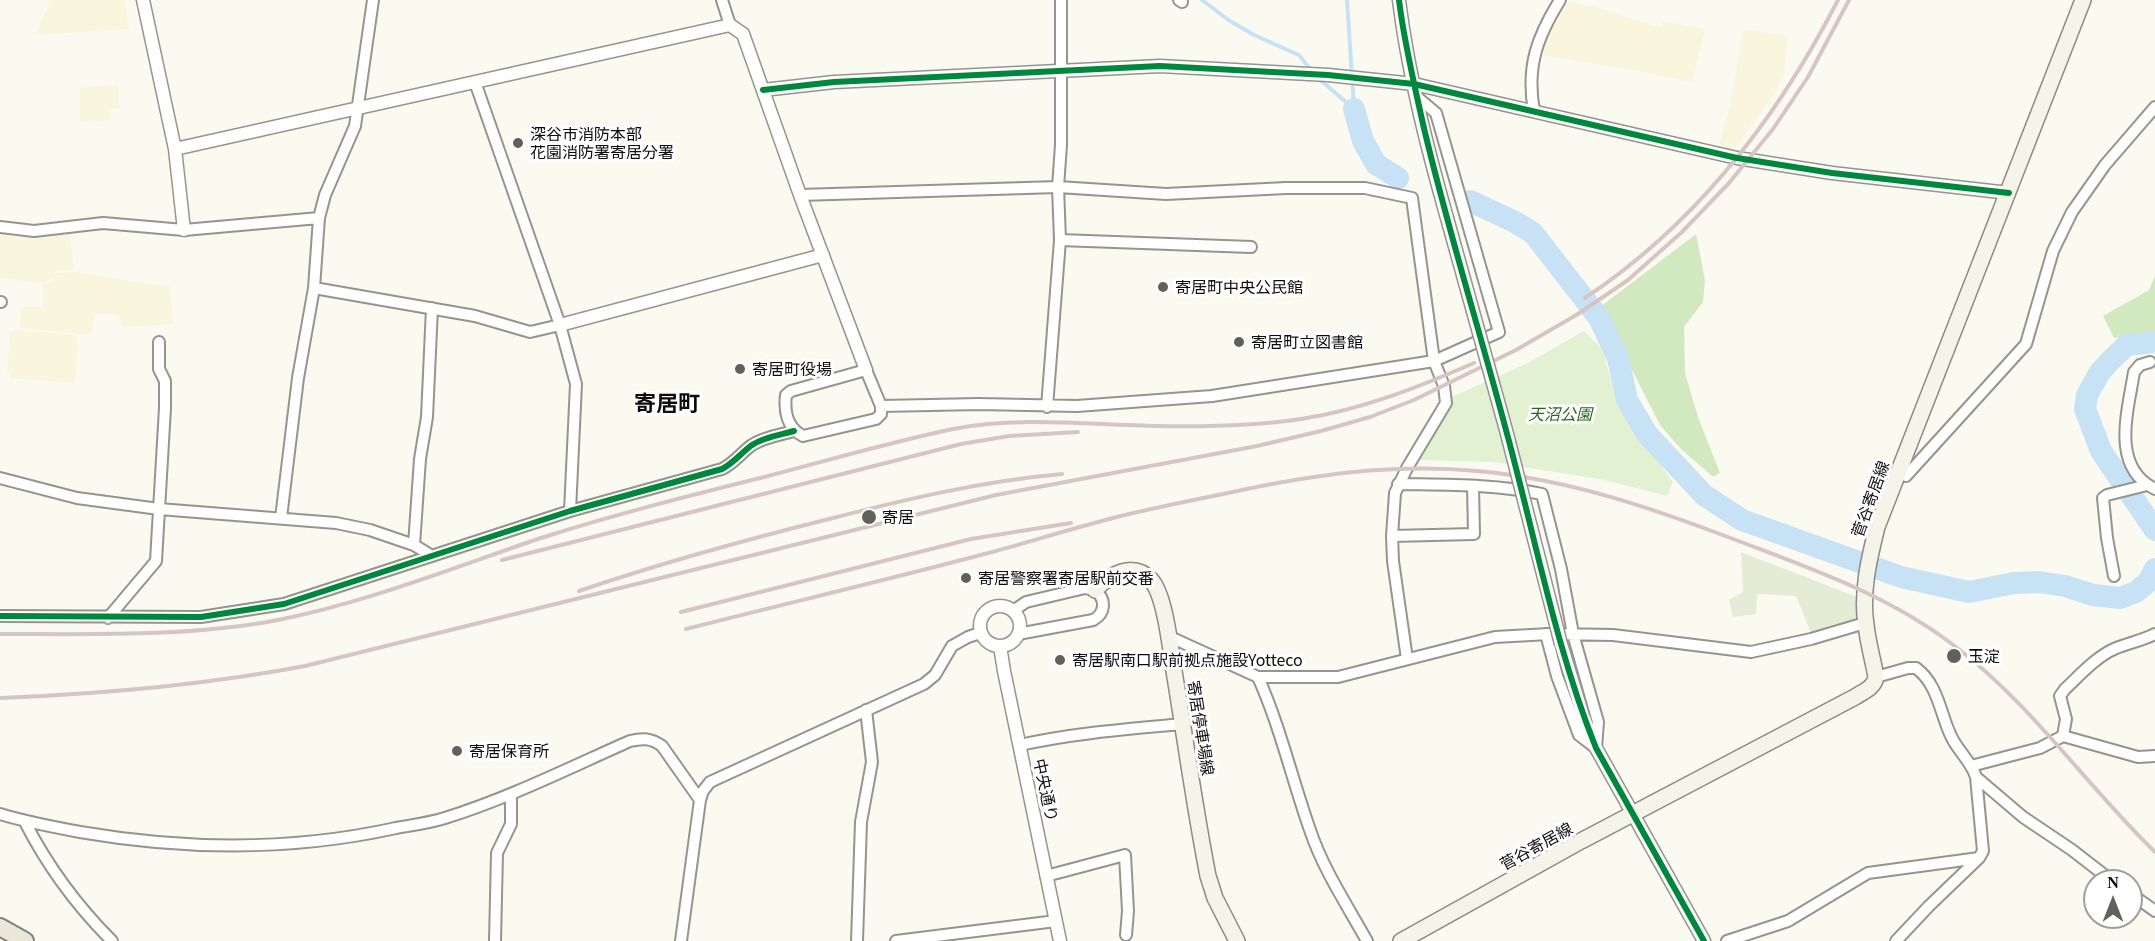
<!DOCTYPE html>
<html>
<head>
<meta charset="utf-8">
<style>
  body { margin:0 }
  #map { position:relative; width:2155px; height:941px; overflow:hidden; background:#fbfaf1; font-family:Georgia,serif }
  canvas { display:block }
  .north { position:absolute; left:2083px; top:869px; width:60px; height:60px; box-sizing:border-box; background:#fff; border:2px solid #9e9e9e; border-radius:50%; rotate:0deg; font-size:16px; font-weight:700; line-height:24px; text-align:center; color:#0d0d0d }
  .north::after { content:''; display:block; margin:auto; width:21px; height:27px; background:#60605d; clip-path:polygon(50% 0,100% 100%,50% 72%,0 100%) }
</style>
</head>
<body>
<div id="map">
<canvas width="2155" height="941"></canvas>
<div class="north">N</div>
</div>
<script>
const context = document.querySelector('canvas').getContext('2d');
context.lineJoin = 'round';
function fillPath(path, color) { context.fillStyle = color; context.fill(path, 'evenodd'); }
function trace(path, color, width, dash) { context.strokeStyle = color; context.lineWidth = width; context.lineCap = dash ? 'butt' : 'round'; context.setLineDash(dash || []); context.stroke(path); }
function label(font, color, halo, rows, align = 'center') {
  context.font = font + ' Georgia,"Noto Sans JP",serif'; context.lineWidth = 6; context.setLineDash([]); context.textBaseline = 'middle'; context.strokeStyle = halo; context.fillStyle = color; for (const [text, x, y, turn = 0] of rows) {
    context.save(); context.translate(x, y); context.rotate((+turn || 0) * Math.PI / 180); context.textAlign = isNaN(turn) ? turn : align; if (halo) context.strokeText(text, 0, 0); context.fillText(text, 0, 0); context.restore();
  }
}
const farmland = new Path2D(`
  M 51,0 L 125,0 L 129,29 L 35,35 Z
  M 1569,2 L 1608,10 L 1621,16 L 1661,27 L 1662,21 L 1705,29 L 1692,83 L 1644,72 L 1543,55 L 1548,33 Z
  M 1743,30 L 1787,35 L 1786,57 L 1783,77 L 1773,96 L 1734,150 L 1719,147 L 1732,97 Z
  M 117,85 L 120,108 L 109,110 L 111,120 L 80,122 L 80,87 Z
  M 70,234 L 74,270 L 55,271 L 54,278 L 41,283 L 0,278 L 0,235 L 36,238 Z
  M 77,272 L 148,284 L 169,285 L 174,324 L 124,327 L 116,314 L 95,314 L 91,335 L 20,328 L 21,307 L 42,307 L 43,284 L 55,279 L 55,273 Z
  M 19,330 L 77,335 L 78,348 L 75,383 L 10,378 L 10,373 L 7,373 L 10,332 Z`);
const green = new Path2D(`
  M 1584,331 L 1603,350 L 1618,406 L 1673,482 L 1667,496 L 1605,480 L 1493,462 L 1417,460 L 1448,408 L 1451,397 L 1528,363 Z`);
const forest = new Path2D(`
  M 1696,234 L 1705,280 L 1703,302 L 1684,327 L 1685,373 L 1698,417 L 1720,473 L 1713,477 L 1681,449 L 1660,425 L 1600,307 Z
  M 2155,276 L 2155,333 L 2114,338 L 2103,316 L 2149,290 Z`);
const cemetery = new Path2D(`
  M 1741,552 L 1857,597 L 1858,620 L 1811,633 L 1796,596 L 1757,594 L 1756,614 L 1733,617 L 1729,600 L 1743,592 Z`);
const stream = new Path2D(`
  M 1202,0 L 1230,21 L 1254,35 L 1299,55 L 1311,70
  M 1347,0 L 1354,108
  M 1318,78 L 1354,109`);
const river = new Path2D(`
  M 1354,109 L 1363,141 L 1376,164 L 1398,178
  M 1470,201 L 1515,222 L 1533,233 L 1599,318 L 1618,358 L 1627,400 L 1647,434 L 1704,495 L 1742,520 L 1901,577 L 1969,592 L 2014,583 L 2039,582 L 2065,586 L 2093,595 L 2120,598 L 2136,592 L 2148,582 L 2155,569
  M 2155,342 L 2127,345 L 2112,359 L 2100,372 L 2087,395 L 2085,409 L 2101,451 L 2155,530`);
const minor = new Path2D(`
  M 722,0 L 730,25
  M 1179,0 L 1182,2
  M 475,82 L 560,325 L 576,384 L 570,511
  M 1534,111 C 1526,67 1537,37 1560,0
  M 800,195 L 1058,187 L 1166,194 L 1286,188 L 1365,188 L 1412,198 L 1434,361 L 1444,386 L 1446,403 L 1407,468 L 1395,493 L 1392,536 L 1393,561 L 1407,659
  M 0,227 L 34,231 L 103,223 L 184,230 L 319,218
  M 1060,240 L 1251,247
  M 314,288 L 475,316 L 530,332 L 560,325
  M 0,302 L 1,302
  M 432,308 L 427,417 L 420,459 L 414,545 L 432,556
  M 2150,362 L 2140,365 L 2134,372 C 2128,411 2110,467 2155,489
  M 866,370 L 881,406 L 881,414 L 876,419 L 803,436 C 787,428 784,411 786,395 L 791,391 Z
  M 881,406 L 979,404 L 1077,406 L 1212,396 L 1434,361 L 1499,332 L 1436,113 L 1417,97
  M 1047,407 L 1060,240 L 1058,187 L 1061,145 L 1061,0
  M 1899,471 L 1906,476 L 2026,344 L 2053,251 L 2072,212 L 2105,165 L 2155,107
  M 0,478 L 77,498 L 159,509 L 336,523 L 370,530 L 414,545
  M 1398,484 C 1446,485 1495,484 1542,494 L 1561,569 L 1573,634 L 1598,722 L 1596,748
  M 281,518 L 298,378 L 314,288 L 319,218 L 325,195 L 355,126 L 373,0
  M 1392,536 L 1474,534 L 1473,486
  M 2114,576 L 2107,538 L 2103,498 L 2107,495 L 2147,485
  M 1013,611 L 1026,602 L 1085,588 L 1095,590 C 1106,599 1106,613 1093,620 L 1018,634
  M 0,616 L 201,617 L 284,604 L 570,511 L 722,469 C 734,463 742,452 752,445 C 764,437 780,435 794,431
  M 108,618 L 156,561 L 165,408 L 165,381 L 159,369 L 159,342
  M 1546,634 L 1557,676 L 1579,735 L 1596,748
  M 1168,636 L 1258,677 L 1338,677 L 1495,637 L 1549,634 L 1613,635 L 1751,652 L 1811,639 L 1865,623
  M 1258,677 C 1280,726 1292,779 1310,830 C 1323,869 1347,905 1367,941
  M 1876,677 L 1908,668 L 1916,668 C 1938,684 1940,713 1951,736 C 1957,750 1971,761 1976,777 L 1983,851 L 1979,858 L 1929,906 L 1896,941
  M 2063,736 L 2066,719 L 2060,696 L 2065,689 C 2079,676 2096,657 2114,649 C 2127,643 2142,641 2155,634
  M 1020,745 C 1073,733 1128,729 1183,724
  M 1971,766 L 2040,748 L 2063,736 L 2138,757 L 2155,756
  M 1976,777 L 2023,817 L 2072,850 L 2112,881
  M 0,814 C 26,822 53,827 80,832 C 185,850 292,851 396,828 C 413,825 429,823 445,818 C 509,798 569,768 630,741 C 643,738 651,738 662,746 L 700,800
  M 25,822 C 48,867 76,905 112,941
  M 1046,876 L 1125,855 L 1128,911 L 1126,935
  M 2131,894 L 2155,911
  M 495,941 L 497,853 L 511,824 L 511,795
  M 681,941 L 700,800 L 703,791 L 710,782 L 924,684 L 935,675 L 952,646 L 968,637 L 980,633
  M 857,941 L 861,822 L 872,762 L 866,710
  M 896,941 L 1056,921
  M 1727,941 L 1788,921 L 1868,873 L 1979,858`);
const tertiary = new Path2D(`
  M 143,0 L 175,149 L 184,230
  M 1399,0 C 1408,73 1427,147 1447,218
  M 763,90 L 834,82 L 1160,66 L 1328,75 L 1414,84 L 1737,158 L 1832,173 L 2009,193
  M 175,149 L 730,25 L 743,34 L 800,195 L 866,370
  M 560,325 L 823,255
  M980 626a20 20 0 1 1 40 0a20 20 0 1 1-40 0Z
  M 1561,644 L 1583,716 L 1596,748 L 1704,941
  M 1000,646 L 1004,671 L 1060,941`);
const secondary = new Path2D(`
  M 1095,590 C 1110,574 1133,561 1151,580 C 1166,596 1171,655 1175,677 C 1186,744 1195,810 1208,876 L 1215,898 L 1237,941
  M 1401,941 L 1581,841 L 1855,697 C 1864,691 1874,688 1876,677 C 1873,660 1868,643 1866,625 C 1861,592 1869,559 1877,527 L 2083,0`);
const primary = new Path2D(`
  M 0,927 L 25,941`);
const rail = new Path2D(`
  M 1585,298 C 1696,224 1778,117 1838,0
  M 502,560 L 961,444 L 1009,436 L 1078,432
  M 579,591 C 661,563 745,540 829,519 C 907,499 983,481 1062,474
  M 681,612 L 971,539 L 1071,523
  M 686,629 C 788,603 891,579 992,552 C 1036,540 1080,526 1125,515 C 1159,507 1193,500 1228,493 C 1310,475 1392,463 1477,471 C 1569,479 1655,509 1741,542 C 1815,570 1889,596 1952,644 C 2032,704 2084,783 2155,852
  M 0,634 C 91,634 183,637 273,621 C 365,603 452,568 541,538 C 616,514 692,495 768,476 C 829,460 891,442 953,429 C 1019,416 1090,425 1157,426 C 1205,427 1254,426 1301,419 C 1361,410 1419,387 1474,363
  M 0,698 C 102,694 205,685 305,666 L 996,495 L 1257,446 L 1321,431 L 1370,417 L 1414,400 L 1516,350 L 1578,314 L 1628,280 L 1682,232 L 1729,183 L 1773,129 L 1808,77 L 1849,0`);
const tertiaryBridge = new Path2D(`
  M 1447,218 L 1506,430 L 1561,644`);
const cycleway = new Path2D(`
  M 1399,0 C 1404,42 1414,83 1423,124 C 1447,227 1479,328 1506,430 C 1535,536 1555,646 1596,748 L 1704,941
  M 763,90 L 834,82 L 1160,66 L 1328,75 L 1414,84 L 1737,158 L 1832,173 L 2009,193
  M 0,616 L 201,617 L 284,604 L 570,511 L 722,469 C 734,463 742,452 752,445 C 764,437 780,435 794,431`);
const markers = [
  [518,143,6,"#60605d"],
  [1163,287,6,"#60605d"],
  [1239,342,6,"#60605d"],
  [740,369,6,"#60605d"],
  [869,517,8,"#60605d"],
  [966,578,6,"#60605d"],
  [1954,656,8,"#60605d"],
  [1060,660,6,"#60605d"],
  [457,751,6,"#60605d"]
];
const poiNames = [
  ["深谷市消防本部",530,134],
  ["花園消防署寄居分署",530,152],
  ["寄居町中央公民館",1175,287],
  ["寄居町立図書館",1251,342],
  ["寄居町役場",752,369],
  ["寄居",882,517],
  ["寄居警察署寄居駅前交番",978,578],
  ["玉淀",1968,656],
  ["寄居駅南口駅前拠点施設Yotteco",1072,660],
  ["寄居保育所",469,751]
];
const parkNames = [
  ["天沼公園",1560,414]
];
const streetNames = [
  ["菅谷寄居線",1870,499,-70],
  ["寄居停車場線",1201,728,81],
  ["中央通り",1046,790,78],
  ["菅谷寄居線",1536,846,-29]
];
const districtNames = [
  ["寄居町",667,403]
];
fillPath(farmland, '#f8f7dd');
fillPath(green, '#e2f1d1');
fillPath(forest, '#d2e9bf');
fillPath(cemetery, '#e5ecd5');
trace(stream, '#c7e2f5', 4);
trace(river, '#c7e2f5', 22);
trace(minor, '#949490', 14);
trace(tertiary, '#949490', 15);
trace(secondary, '#8b8a86', 18);
trace(primary, '#81817d', 20);
trace(minor, '#fefefd', 10);
trace(tertiary, '#fefefd', 12);
trace(secondary, '#f5f4e8', 15);
trace(primary, '#ece8d8', 16);
trace(rail, '#d7c5c3', 4);
trace(tertiaryBridge, '#949490', 15, []);
trace(tertiaryBridge, '#fefefd', 12);
trace(cycleway, '#00873e', 6);
for (const [x, y, r, color] of markers) { const dot = new Path2D(); dot.arc(x, y, r, 0, 2 * Math.PI); context.fillStyle = color; context.fill(dot); trace(dot, '#fff', 2); }
label('16px', '#0d0d0d', '#fff', poiNames, 'left');
label('italic 16px', '#27661c', '#fff', parkNames);
label('16px', '#0d0d0d', '#fff', streetNames);
label('bold 22px', '#0d0d0d', '#fff', districtNames);
</script>
</body>
</html>
